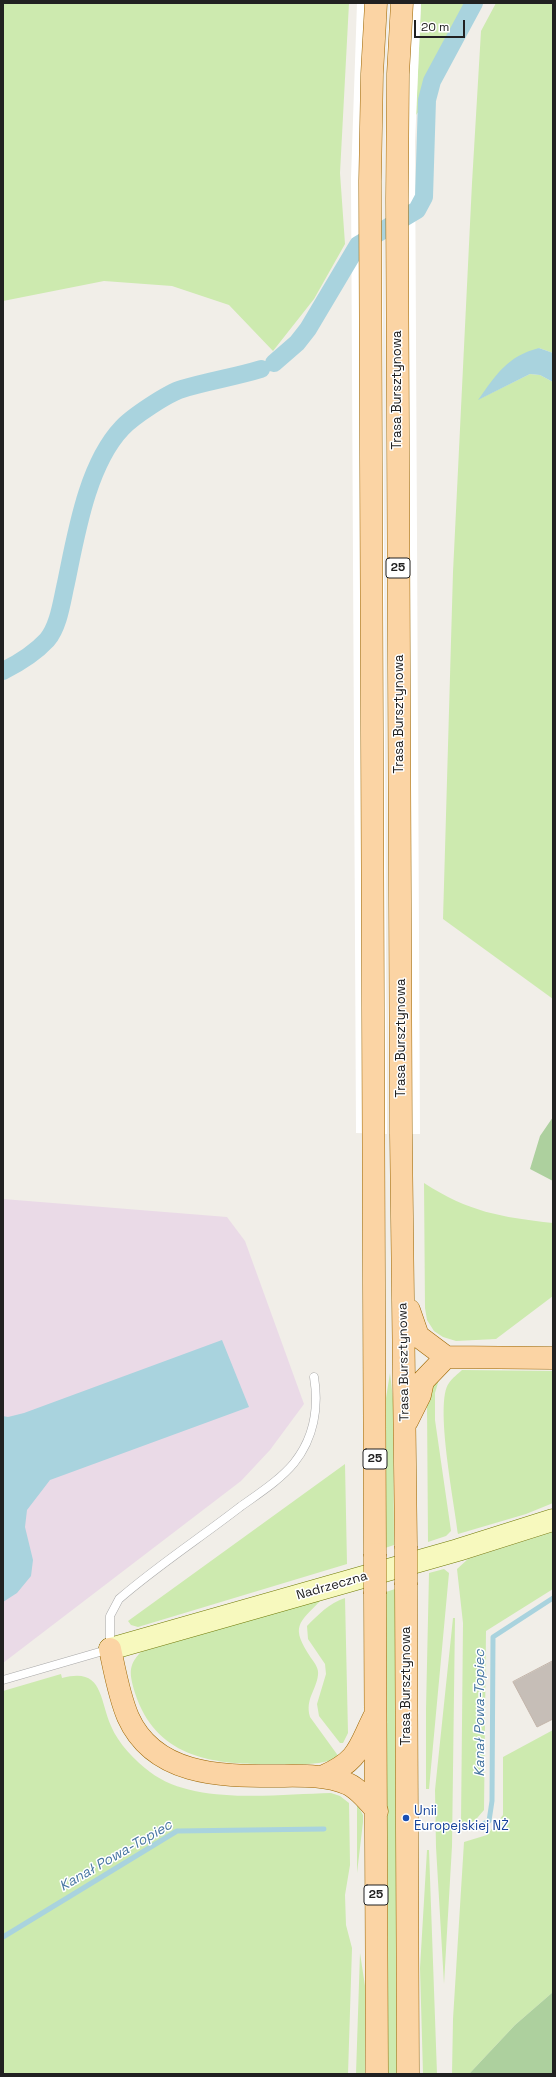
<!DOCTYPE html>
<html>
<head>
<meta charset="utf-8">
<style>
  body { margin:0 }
  #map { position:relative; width:556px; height:2077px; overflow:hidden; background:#f1eee8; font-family:"Space Grotesk",sans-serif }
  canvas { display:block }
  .frame { position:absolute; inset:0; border:4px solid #212121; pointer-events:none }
  .scale { position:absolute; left:414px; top:20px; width:51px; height:18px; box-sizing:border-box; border:2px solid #212121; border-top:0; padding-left:5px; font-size:12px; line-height:14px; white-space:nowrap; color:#212121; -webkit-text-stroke:3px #fff; paint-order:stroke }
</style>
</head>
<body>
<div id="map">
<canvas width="556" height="2077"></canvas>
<div class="frame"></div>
<div class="scale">20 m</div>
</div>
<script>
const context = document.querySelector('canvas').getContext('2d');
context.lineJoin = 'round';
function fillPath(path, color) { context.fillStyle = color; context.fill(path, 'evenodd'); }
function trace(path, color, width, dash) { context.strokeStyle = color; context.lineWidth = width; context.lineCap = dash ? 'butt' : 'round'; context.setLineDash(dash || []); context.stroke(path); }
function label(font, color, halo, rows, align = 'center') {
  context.font = font + ' "Space Grotesk",sans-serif'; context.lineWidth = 3; context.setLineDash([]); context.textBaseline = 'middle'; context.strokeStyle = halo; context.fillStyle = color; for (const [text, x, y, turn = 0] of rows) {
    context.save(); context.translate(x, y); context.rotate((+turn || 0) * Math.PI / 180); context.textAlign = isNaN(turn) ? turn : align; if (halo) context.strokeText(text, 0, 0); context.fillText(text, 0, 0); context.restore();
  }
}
const industrial = new Path2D(`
  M 3,1199 L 227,1217 L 245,1241 L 304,1404 L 270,1450 L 241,1481 L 3,1663 Z`);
const grass = new Path2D(`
  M 3,3 L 349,3 L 340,173 L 345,244 L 314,299 L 273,351 L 229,305 L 172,286 L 104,281 L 3,301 Z
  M 421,3 L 469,3 L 448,42 L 437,59 L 427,84 L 423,106 L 416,115 Z
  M 496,3 L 553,3 L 553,353 L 539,348 L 479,399 L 530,374 L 540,375 L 553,382 L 553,999 L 443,919 L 453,572 L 472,183 L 481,31 Z
  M 424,1183 C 469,1212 500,1217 553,1223 L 553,1296 L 496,1339 L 456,1341 L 443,1337 L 434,1331 L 427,1320 L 425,1308 Z
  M 462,1370 L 553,1371 L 553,1503 L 526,1514 L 458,1534 C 455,1506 434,1402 449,1383 C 452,1378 458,1374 462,1370 Z
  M 390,1373 L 393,1399 L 394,1545 L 385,1548 L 386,1398 Z
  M 440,1376 L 435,1393 L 435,1420 L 451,1531 L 446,1536 L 428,1542 L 427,1404 L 430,1388 Z
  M 345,1464 L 347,1564 L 138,1627 L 131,1625 L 128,1621 Z
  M 553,1532 L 553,1589 L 486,1631 L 484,1810 L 472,1824 L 461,1823 L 463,1623 L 457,1569 L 468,1559 Z
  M 444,1569 L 449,1573 L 429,1789 L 426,1789 L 426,1709 L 429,1573 Z
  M 395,1589 L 397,2074 L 388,2074 L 386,1592 Z
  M 345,1598 L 348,1733 L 343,1743 L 340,1743 L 319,1716 L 317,1704 L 326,1674 L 325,1664 L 308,1639 L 307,1626 C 318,1615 329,1603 345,1598 Z
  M 322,1599 C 298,1624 290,1626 311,1658 C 315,1663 319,1669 318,1675 C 316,1691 305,1699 310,1717 L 339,1757 C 320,1766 300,1764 279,1764 C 218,1765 157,1761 135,1693 C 130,1675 127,1666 141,1652 Z
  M 453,1618 L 455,1618 L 452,1846 L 444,1984 L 436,1847 L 435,1790 Z
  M 61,1674 L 62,1678 C 103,1667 99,1698 111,1726 C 118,1743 135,1761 150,1772 C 194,1806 278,1794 331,1793 L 340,1796 L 349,1803 L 350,1865 L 345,1895 L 346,1925 L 352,1948 L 348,2074 L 3,2074 L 3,1691 Z
  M 553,1730 L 553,1992 L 515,2025 L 469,2074 L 452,2074 L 453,2019 L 464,1842 L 487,1835 L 503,1815 L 503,1757 Z
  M 357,1804 L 363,1815 L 363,1822 L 357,1873 Z
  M 427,1850 L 429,1850 L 437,2074 L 423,2074 L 420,1968 Z
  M 360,1953 L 365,1986 L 365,2074 L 356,2074 Z`);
const forest = new Path2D(`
  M 553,1117 L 553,1181 L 530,1169 L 540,1136 Z
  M 553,1992 L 553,2074 L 469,2074 L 515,2025 Z`);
const water = new Path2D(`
  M 539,348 L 553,353 L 553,382 L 540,375 L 530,374 L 478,400 C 496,375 507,356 539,348 Z
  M 222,1340 L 249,1407 L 50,1480 L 27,1510 L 25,1527 L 33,1560 L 31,1576 L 17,1593 L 3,1602 L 3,1416 L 8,1417 L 24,1413 Z`);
const pier = new Path2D(`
  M 357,3 L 387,3 L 383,86 L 382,171 L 387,1134 L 356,1133 L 351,178 Z
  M 390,3 L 421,3 L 415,142 L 420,1134 L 389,1134 L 385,171 L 387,52 Z`);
const stream = new Path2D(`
  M 475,1828 L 489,1821 L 492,1801 L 493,1637 L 553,1598
  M 3,1937 L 177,1831 L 324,1829`);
const canal = new Path2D(`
  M 274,363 L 297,343 L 308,329 L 358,245 L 417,210 L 424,197 L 427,100 L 432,81 L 474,3
  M 3,671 C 19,663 35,653 47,640 C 59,626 62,600 66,583 C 76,535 87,465 122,428 C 132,417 168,393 182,389 C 208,381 235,377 261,369`);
const building = new Path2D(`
  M 553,1661 L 553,1719 L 537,1727 L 513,1682 Z`);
const lane = new Path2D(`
  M 3,1680 L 110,1649 L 110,1616 L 119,1599 C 157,1566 200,1538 240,1507 C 258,1494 280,1480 294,1463 C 314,1438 319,1407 314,1377`);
const secondary = new Path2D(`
  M 110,1649 L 458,1550 L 553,1520`);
const primary = new Path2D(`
  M 402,3 L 398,74 L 397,199 L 401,1134 L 406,1546
  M 409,1310 L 418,1336 L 446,1357 L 553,1358
  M 407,1421 L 420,1395 L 423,1381 L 446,1357
  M 375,1554 L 370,181 L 372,74 L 376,3
  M 406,1585 L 408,2074
  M 375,1594 L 377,2074
  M 110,1649 C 115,1672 119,1696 128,1717 C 154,1775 219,1776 273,1776 C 299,1776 324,1774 348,1784 C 359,1789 369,1802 377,1811
  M 324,1776 C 359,1760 358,1749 374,1717`);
const primaryBridge = new Path2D(`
  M 406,1585 L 406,1546
  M 375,1594 L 375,1554`);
const markers = [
  [406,1818,4,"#1a4fb4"]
];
const shields = [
  [398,568,24],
  [375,1459,24],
  [376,1895,24]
];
const shieldNames = [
  ["25",398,568],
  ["25",375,1459],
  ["25",376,1895]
];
const streetNames = [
  ["Trasa Bursztynowa",397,390,-90],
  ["Trasa Bursztynowa",399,714,-90],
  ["Trasa Bursztynowa",401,1038,-90],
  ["Trasa Bursztynowa",404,1362,-91],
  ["Nadrzeczna",332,1586,-16],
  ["Trasa Bursztynowa",406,1686,-90]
];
const transitNames = [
  ["Unii",414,1811],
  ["Europejskiej NŻ",414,1826]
];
const waterNames = [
  ["Kanał Powa-Topiec",480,1713,-90],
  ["Kanał Powa-Topiec",116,1856,-30]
];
fillPath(industrial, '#eadae7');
fillPath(grass, '#cdeaaf');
fillPath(forest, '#add09e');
fillPath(water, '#a9d3de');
fillPath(pier, '#fff');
trace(stream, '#a9d3de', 5);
trace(canal, '#a9d3de', 18);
fillPath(building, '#c6beb7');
trace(building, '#c3b5aa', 1);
trace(lane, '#a8a8a8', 9);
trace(secondary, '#6f7a07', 23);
trace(primary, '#9c6602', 23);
trace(lane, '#fff', 8);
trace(secondary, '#f7f9be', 22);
trace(primary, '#fbd4a4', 22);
trace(primaryBridge, '#9c6602', 23, []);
trace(primaryBridge, '#fbd4a4', 22);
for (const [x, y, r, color] of markers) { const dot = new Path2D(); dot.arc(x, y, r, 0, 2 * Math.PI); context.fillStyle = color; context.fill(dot); trace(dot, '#fff', 1.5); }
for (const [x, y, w] of shields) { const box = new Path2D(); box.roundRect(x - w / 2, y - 10, w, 20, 3); context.fillStyle = '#fff'; context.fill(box); trace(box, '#212121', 1); }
label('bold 12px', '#212121', null, shieldNames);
label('13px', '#212121', '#fff', streetNames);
label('13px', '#164399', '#fff', transitNames, 'left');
label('italic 14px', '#4776a1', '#fff', waterNames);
</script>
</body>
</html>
